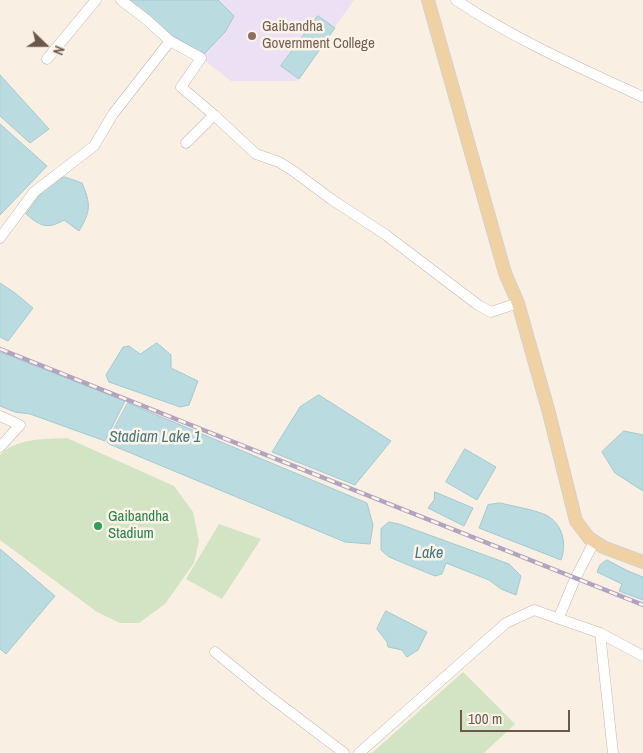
<!DOCTYPE html>
<html>
<head>
<meta charset="utf-8">
<style>
  body { margin:0 }
  #map { position:relative; width:643px; height:753px; overflow:hidden; background:#f9f0e3; font-family:"Archivo Narrow",sans-serif }
  canvas { display:block }
  .north { position:absolute; left:20px; top:20px; width:50px; height:50px; -webkit-text-stroke:4px #fcf4e9; paint-order:stroke; rotate:112deg; font-size:14px; font-weight:700; line-height:20px; text-align:center; color:#6d574d }
  .north::after { content:''; display:block; margin:auto; width:18px; height:22px; background:#6d574d; clip-path:polygon(50% 0,100% 100%,50% 72%,0 100%) }
  .scale { position:absolute; left:460px; top:710px; width:110px; height:22px; box-sizing:border-box; border:2px solid #6d574d; border-top:0; padding-left:6px; font-size:15px; line-height:18px; white-space:nowrap; color:#6d574d; -webkit-text-stroke:4px #fcf4e9; paint-order:stroke }
</style>
</head>
<body>
<div id="map">
<canvas width="643" height="753"></canvas>
<div class="north">N</div>
<div class="scale">100 m</div>
</div>
<script>
const context = document.querySelector('canvas').getContext('2d');
context.lineJoin = 'round';
function fillPath(path, color) { context.fillStyle = color; context.fill(path, 'evenodd'); }
function trace(path, color, width, dash) { context.strokeStyle = color; context.lineWidth = width; context.lineCap = dash ? 'butt' : 'round'; context.setLineDash(dash || []); context.stroke(path); }
function label(font, color, halo, rows, align = 'center') {
  context.font = font + ' "Archivo Narrow",sans-serif'; context.lineWidth = 5; context.setLineDash([]); context.textBaseline = 'middle'; context.strokeStyle = halo; context.fillStyle = color; for (const [text, x, y, turn = 0] of rows) {
    context.save(); context.translate(x, y); context.rotate((+turn || 0) * Math.PI / 180); context.textAlign = isNaN(turn) ? turn : align; if (halo) context.strokeText(text, 0, 0); context.fillText(text, 0, 0); context.restore();
  }
}
const education = new Path2D(`
  M 127,0 L 354,0 L 297,81 L 231,81 Z`);
const green = new Path2D(`
  M 67,438 L 174,486 L 193,512 L 199,541 L 194,563 L 165,604 L 139,623 L 120,623 L 97,612 L 0,540 L 0,455 C 16,438 45,439 67,438 Z
  M 219,524 L 261,539 L 222,599 L 186,579 Z
  M 463,672 L 515,724 L 484,753 L 372,753 Z`);
const water = new Path2D(`
  M 130,0 L 218,0 L 234,16 L 225,32 L 204,54 L 170,34 Z
  M 318,16 L 335,28 L 299,79 L 281,66 Z
  M 0,75 L 49,129 L 30,143 L 0,116 Z
  M 0,124 L 47,166 L 0,215 Z
  M 65,177 L 82,183 C 91,204 91,211 79,231 L 64,220 C 47,230 40,226 26,214 L 49,182 Z
  M 0,283 L 15,293 L 33,308 L 8,341 L 0,337 Z
  M 157,343 L 171,355 L 171,368 L 198,381 L 189,405 L 180,407 L 109,382 L 106,375 L 123,347 L 129,346 L 140,354 Z
  M 0,352 L 125,401 L 105,441 L 30,414 L 15,412 L 0,406 Z
  M 319,395 L 391,441 L 355,485 L 272,452 L 300,407 Z
  M 128,403 L 367,503 L 373,525 L 370,544 L 345,542 L 109,444 L 107,442 Z
  M 624,431 L 643,435 L 643,491 L 615,473 L 602,452 Z
  M 465,449 L 496,467 L 477,500 L 446,482 Z
  M 435,492 L 473,508 L 464,526 L 428,508 L 434,500 Z
  M 500,503 C 513,506 535,510 546,515 C 563,524 567,544 561,560 L 479,528 L 488,505 Z
  M 389,522 L 399,524 L 509,564 L 521,576 L 516,595 L 501,589 L 489,580 L 446,563 L 442,574 L 435,576 L 389,557 L 381,550 L 381,529 Z
  M 0,549 L 55,596 L 6,654 L 0,649 Z
  M 607,560 L 628,571 L 643,577 L 643,600 L 619,591 L 622,584 L 597,572 L 600,565 Z
  M 386,611 L 427,632 L 418,650 L 407,657 L 402,650 L 388,647 L 387,642 L 377,629 Z`);
const minor = new Path2D(`
  M 121,0 L 147,20 L 170,41 L 201,58 L 181,87 L 214,115
  M 456,0 C 514,39 580,68 643,97
  M 47,59 L 96,0
  M 186,143 L 214,115 L 256,154 L 279,162 L 292,170 L 331,199 L 386,235 L 478,305 L 491,312 L 518,303
  M 0,238 L 34,192 L 94,146 L 113,114 L 170,41
  M 0,416 L 20,425 L 0,447
  M 559,617 L 575,579 L 594,542
  M 600,633 L 613,753
  M 215,652 L 265,693 L 344,753
  M 359,753 L 506,623 L 534,610 L 600,633 L 643,656`);
const major = new Path2D(`
  M 428,0 L 505,273 L 518,303 L 549,413 L 576,521 L 589,538 L 603,547 L 643,562`);
const rail = new Path2D(`
  M 0,349 L 643,605`);
const markers = [
  [252,36,5,"#8d6e63"],
  [98,526,5,"#2e9e5b"]
];
const educationNames = [
  ["Gaibandha",262,27],
  ["Government College",262,44]
];
const leisureNames = [
  ["Gaibandha",108,517],
  ["Stadium",108,534]
];
const waterNames = [
  ["Stadiam Lake 1",155,438],
  ["Lake",429,554]
];
fillPath(education, '#ece0f5');
fillPath(green, '#d2e4c4');
fillPath(water, '#badbdf');
trace(water, '#a2cad0', 1);
trace(minor, '#c8b7ac', 11);
trace(major, '#d6d0cd', 14);
trace(minor, '#fff', 10);
trace(major, '#f0d1a3', 12);
trace(rail, '#b2a4c0', 4.5);
trace(rail, '#fcf4e9', 2.5, [8]);
for (const [x, y, r, color] of markers) { const dot = new Path2D(); dot.arc(x, y, r, 0, 2 * Math.PI); context.fillStyle = color; context.fill(dot); trace(dot, '#fcf4e9', 2); }
label('15px', '#785e54', '#fcf4e9', educationNames, 'left');
label('15px', '#27864d', '#fcf4e9', leisureNames, 'left');
label('italic 16px', '#49777e', '#fcf4e9', waterNames);
</script>
</body>
</html>
